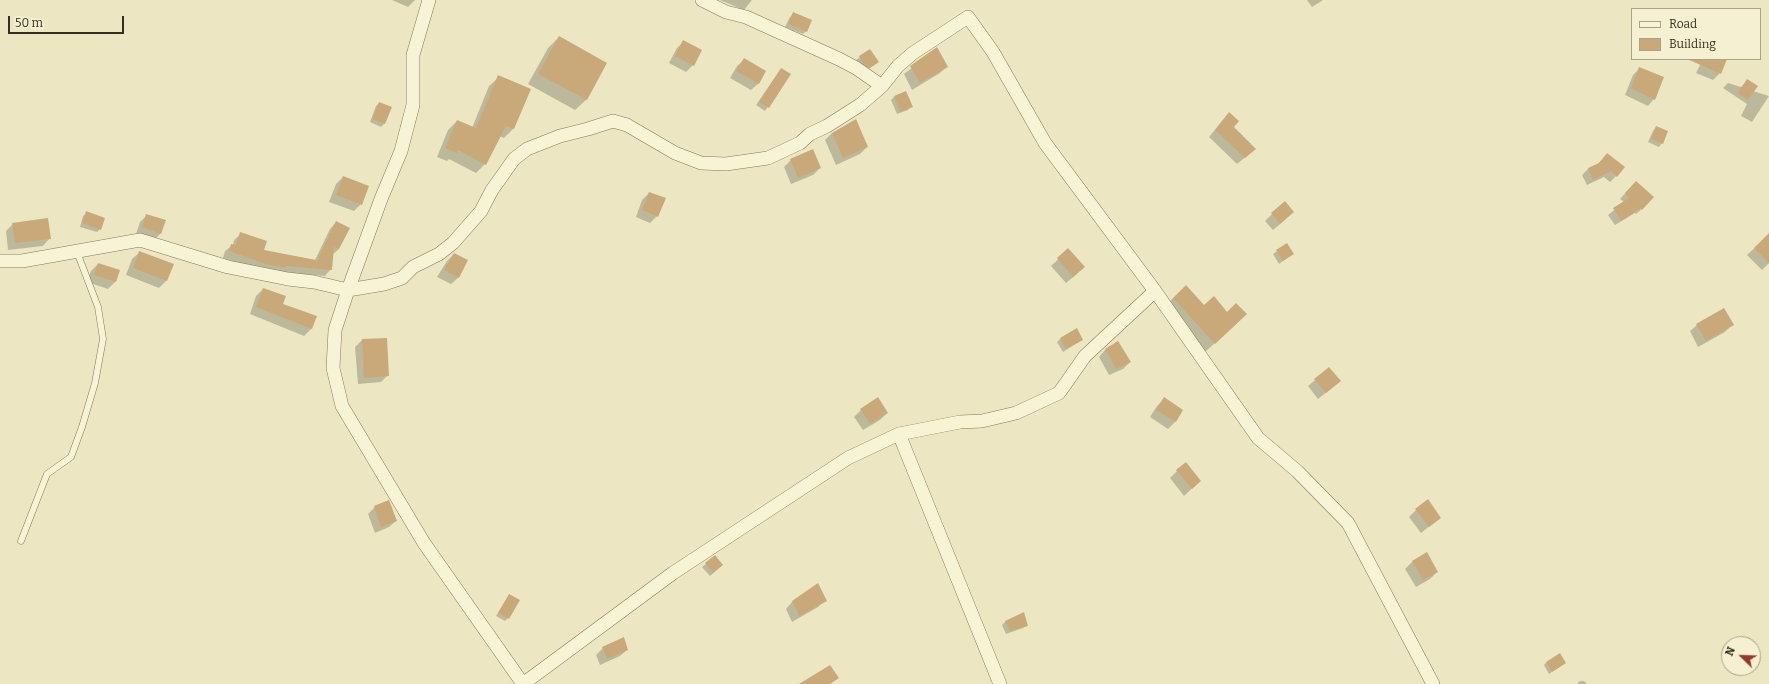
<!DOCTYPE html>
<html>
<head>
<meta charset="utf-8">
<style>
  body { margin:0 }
  #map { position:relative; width:1769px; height:684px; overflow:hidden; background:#ece7c2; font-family:Bitter,serif }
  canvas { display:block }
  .legend { position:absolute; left:1631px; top:8px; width:130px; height:52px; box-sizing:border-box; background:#f4f0d1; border:1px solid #a8a289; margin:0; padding:5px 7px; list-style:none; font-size:12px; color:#352d1e }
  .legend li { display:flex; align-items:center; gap:8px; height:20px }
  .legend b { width:20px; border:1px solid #a8a289 }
  .north { position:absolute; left:1721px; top:636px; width:40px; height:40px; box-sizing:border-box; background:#f4f0d1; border:1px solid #a8a289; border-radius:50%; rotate:293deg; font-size:11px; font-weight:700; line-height:16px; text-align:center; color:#352d1e }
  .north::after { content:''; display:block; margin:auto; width:14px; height:18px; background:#923d2c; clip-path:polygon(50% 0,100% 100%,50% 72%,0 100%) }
  .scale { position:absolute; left:8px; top:16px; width:116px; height:18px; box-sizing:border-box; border:2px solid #352d1e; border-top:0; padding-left:5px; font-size:12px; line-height:14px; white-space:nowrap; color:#352d1e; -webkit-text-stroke:3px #f4f0d1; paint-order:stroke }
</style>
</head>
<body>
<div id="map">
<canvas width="1769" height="684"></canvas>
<ul class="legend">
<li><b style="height:5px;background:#f7f3d5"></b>Road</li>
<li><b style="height:11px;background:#c9a879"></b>Building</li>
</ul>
<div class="north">N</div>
<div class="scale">50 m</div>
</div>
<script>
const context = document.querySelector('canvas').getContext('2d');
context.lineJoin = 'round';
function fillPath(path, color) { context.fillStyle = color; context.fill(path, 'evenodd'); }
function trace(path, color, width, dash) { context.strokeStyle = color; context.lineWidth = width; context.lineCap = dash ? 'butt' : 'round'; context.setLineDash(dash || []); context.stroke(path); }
const shadow = new Path2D(`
  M 392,0 L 415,0 L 408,7 Z
  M 720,0 L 752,0 L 744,10 Z
  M 1307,0 L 1323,0 L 1312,7 Z
  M 793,14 L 806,31 L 803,34 L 785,27 L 790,17 Z
  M 559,37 L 606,63 L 586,100 L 575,110 L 528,84 L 548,48 Z
  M 684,41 L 693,65 L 686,72 L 669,63 L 677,48 Z
  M 937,48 L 947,66 L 940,73 L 912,90 L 904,74 Z
  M 869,50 L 874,65 L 866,70 L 856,60 Z
  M 1703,59 L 1726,59 L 1720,73 L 1713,80 L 1696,73 Z
  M 744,60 L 765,71 L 758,84 L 751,90 L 730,78 L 737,66 Z
  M 1640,68 L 1654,99 L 1648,106 L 1625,95 L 1633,75 Z
  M 778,73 L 789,75 L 765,111 L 756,105 Z
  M 499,77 L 529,89 L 513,129 L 504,138 L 499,136 L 485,164 L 476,173 L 449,159 L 447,161 L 437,157 L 448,130 L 457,121 L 472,128 L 489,86 Z
  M 1746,82 L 1753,91 L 1769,96 L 1752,122 L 1741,116 L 1747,104 L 1723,88 L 1728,83 L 1741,87 Z
  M 906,92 L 911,106 L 908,110 L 897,114 L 891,100 L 894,97 Z
  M 380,103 L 391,108 L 384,124 L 381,127 L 370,122 L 376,106 Z
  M 1223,120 L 1233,127 L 1248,155 L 1237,164 L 1209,137 Z
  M 1656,127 L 1662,143 L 1659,147 L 1648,142 L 1653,131 Z
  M 832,133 L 867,147 L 860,154 L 836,165 L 825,140 Z
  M 1607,154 L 1616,176 L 1610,182 L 1604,177 L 1587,185 L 1582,175 L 1588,169 L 1598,164 Z
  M 791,160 L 820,168 L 813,175 L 791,184 L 784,167 Z
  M 343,177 L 361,204 L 354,211 L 329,202 L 336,184 Z
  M 1630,188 L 1642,209 L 1636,214 L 1635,213 L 1615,225 L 1608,215 L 1624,202 L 1620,199 Z
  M 649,193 L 657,216 L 650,223 L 636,217 L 642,200 Z
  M 87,213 L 100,229 L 97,232 L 80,227 L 83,216 Z
  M 1272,214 L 1286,219 L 1273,230 L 1265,221 Z
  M 147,215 L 161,233 L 154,240 L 136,234 L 140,222 Z
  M 336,222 L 339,249 L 332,255 L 331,269 L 325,276 L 259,270 L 223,258 L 225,251 L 233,245 L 234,240 L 241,234 L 263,251 L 315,260 L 330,229 Z
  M 13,224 L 49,239 L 43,246 L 8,250 L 6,231 Z
  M 1764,239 L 1769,244 L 1769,263 L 1762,270 L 1747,255 Z
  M 1286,245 L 1292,254 L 1279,264 L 1273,254 Z
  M 1068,250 L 1077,274 L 1066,283 L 1051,266 Z
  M 139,253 L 172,265 L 166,281 L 159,288 L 126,275 L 132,259 Z
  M 454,254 L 458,278 L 451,284 L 437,277 L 447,261 Z
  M 98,264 L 118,271 L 115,282 L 108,289 L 87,282 L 91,271 Z
  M 263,289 L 282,304 L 315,317 L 311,329 L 304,336 L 250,314 L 256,296 Z
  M 1173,298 L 1204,307 L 1236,324 L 1205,352 L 1164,308 Z
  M 1697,325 L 1732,325 L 1725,332 L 1698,347 L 1690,331 Z
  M 386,339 L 388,375 L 381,382 L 358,384 L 355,347 L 362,340 Z
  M 1060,339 L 1082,340 L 1063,352 L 1057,342 Z
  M 1118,342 L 1130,362 L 1123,369 L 1109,375 L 1099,357 L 1105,350 Z
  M 1315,380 L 1332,388 L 1318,399 L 1308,386 Z
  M 1164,399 L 1182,410 L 1175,422 L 1168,429 L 1150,417 L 1157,406 Z
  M 861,410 L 887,413 L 880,420 L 863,430 L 854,417 Z
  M 1177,471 L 1200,481 L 1184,496 L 1170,478 Z
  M 375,507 L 396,521 L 389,527 L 375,533 L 368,514 Z
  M 1416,510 L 1440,518 L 1421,533 L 1409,517 Z
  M 1426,553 L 1437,572 L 1430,579 L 1416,587 L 1405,569 L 1412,562 Z
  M 715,557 L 719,568 L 710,576 L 702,567 Z
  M 509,595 L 508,618 L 505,621 L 496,616 Z
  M 825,600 L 818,607 L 792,622 L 786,609 L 792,602 Z
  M 1023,614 L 1027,625 L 1023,628 L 1006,634 L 1002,625 L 1005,622 Z
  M 603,648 L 627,650 L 620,656 L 600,665 L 596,655 Z
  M 1547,662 L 1565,663 L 1549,674 L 1544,665 Z
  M 1580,681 L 1584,681 L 1587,684 L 1577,684 Z`);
const building = new Path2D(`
  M 793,12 L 812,20 L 807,32 L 788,24 Z
  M 559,36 L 607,63 L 587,100 L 538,74 Z
  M 683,40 L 702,50 L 694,66 L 675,56 Z
  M 937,47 L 948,67 L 920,83 L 910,66 Z
  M 870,49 L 879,62 L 870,68 L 864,64 L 859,56 Z
  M 744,58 L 766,71 L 759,84 L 736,71 Z
  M 1687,59 L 1727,59 L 1721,74 Z
  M 1639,67 L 1664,77 L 1655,100 L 1631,88 Z
  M 781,68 L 791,74 L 769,108 L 759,102 Z
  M 498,75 L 531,89 L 514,129 L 506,126 L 486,165 L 458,150 L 457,153 L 445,148 L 457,120 L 476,128 Z
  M 1747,79 L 1758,86 L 1748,100 L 1738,93 Z
  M 906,91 L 913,107 L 900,112 L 894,96 Z
  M 379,102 L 392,107 L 385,124 L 372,119 Z
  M 1229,112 L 1239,121 L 1234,127 L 1256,149 L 1245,158 L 1215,130 Z
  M 856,119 L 868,147 L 843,158 L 832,133 Z
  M 1656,126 L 1668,131 L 1663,144 L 1651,139 Z
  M 813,149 L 821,168 L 798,178 L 790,159 Z
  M 1607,153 L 1625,167 L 1617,177 L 1611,171 L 1593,180 L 1588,168 L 1599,163 Z
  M 343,176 L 369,186 L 362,205 L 336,195 Z
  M 1636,181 L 1654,197 L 1642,210 L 1641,208 L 1621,221 L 1613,208 L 1629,198 L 1625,193 Z
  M 649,192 L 666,198 L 658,217 L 642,210 Z
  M 1285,201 L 1294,212 L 1280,224 L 1271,213 Z
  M 86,211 L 105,218 L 101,230 L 82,223 Z
  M 146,214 L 166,220 L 161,234 L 142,227 Z
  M 48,218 L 51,239 L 15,243 L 12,223 Z
  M 336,221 L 350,228 L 339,249 L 334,247 L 332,270 L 286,266 L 286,268 L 265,264 L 229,251 L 231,244 L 236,245 L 240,232 L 267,241 L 264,250 L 316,260 L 316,263 Z
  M 1769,233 L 1769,263 L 1754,248 Z
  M 1287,243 L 1294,254 L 1283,261 L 1276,250 Z
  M 1068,248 L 1085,267 L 1073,277 L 1057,258 Z
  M 139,251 L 174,264 L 167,281 L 133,268 Z
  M 454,253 L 468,260 L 459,278 L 444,270 Z
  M 98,263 L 120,270 L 116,282 L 94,275 Z
  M 1186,285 L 1204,305 L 1214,296 L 1227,312 L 1236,303 L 1247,314 L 1215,344 L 1173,298 Z
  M 263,288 L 286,296 L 283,304 L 317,316 L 312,329 L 256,307 Z
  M 1724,308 L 1734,325 L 1706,341 L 1696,324 Z
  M 1077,328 L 1083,340 L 1066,349 L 1060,338 Z
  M 387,338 L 389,376 L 364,378 L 362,339 Z
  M 1118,341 L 1131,362 L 1116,369 L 1105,349 Z
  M 1329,367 L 1341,381 L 1326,393 L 1314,379 Z
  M 878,397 L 888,413 L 870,424 L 860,409 Z
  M 1164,397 L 1183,410 L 1176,422 L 1156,410 Z
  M 1186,462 L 1201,481 L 1192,489 L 1176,470 Z
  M 1428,499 L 1441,518 L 1429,527 L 1415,509 Z
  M 389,500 L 397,521 L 381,527 L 374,506 Z
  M 1427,552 L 1438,572 L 1423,580 L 1412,561 Z
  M 715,555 L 723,565 L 713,573 L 705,563 Z
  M 818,583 L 827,601 L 799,616 L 792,601 Z
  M 509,594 L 520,600 L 509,619 L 498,613 Z
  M 1024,612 L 1028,626 L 1010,631 L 1005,621 Z
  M 624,637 L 628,650 L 607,659 L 602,647 Z
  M 1560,653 L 1566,663 L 1552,672 L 1546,662 Z
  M 830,665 L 839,678 L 830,684 L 799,684 Z`);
const lane = new Path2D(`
  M 21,541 L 47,474 L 71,457 L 82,427 L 95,383 L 103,339 L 98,307 L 77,252`);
const street = new Path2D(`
  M 429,0 L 413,55 L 413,105 L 401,151 L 381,199 L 348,290 L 335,330 L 333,368 L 342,406 L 424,543 L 523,684
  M 702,0 L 726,12 L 746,17 L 839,59 L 856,68 L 882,86
  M 0,261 L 22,261 L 140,240 L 228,267 L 288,279 L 314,282 L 348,290 L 384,284 L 402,278 L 413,267 L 439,254 L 453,243 L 481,211 L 492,190 L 514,159 L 527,149 L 560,136 L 588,129 L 613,121 L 627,125 L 675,153 L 701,163 L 726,164 L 768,158 L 800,143 L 810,134 L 827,126 L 860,105 L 882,86 L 898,66 L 913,53 L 968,17 L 993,52 L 1045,143 L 1155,291 L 1258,438 L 1297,471 L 1348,523 L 1433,684
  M 899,434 L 1000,684
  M 523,684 L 673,573 L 848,458 L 899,434 L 960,422 L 982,421 L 1016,413 L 1059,393 L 1085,356 L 1155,291`);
fillPath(shadow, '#0003');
fillPath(building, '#c9a879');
trace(lane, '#85785a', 7);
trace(street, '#85785a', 14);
trace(lane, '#f7f3d5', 6);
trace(street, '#f7f3d5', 13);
</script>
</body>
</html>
